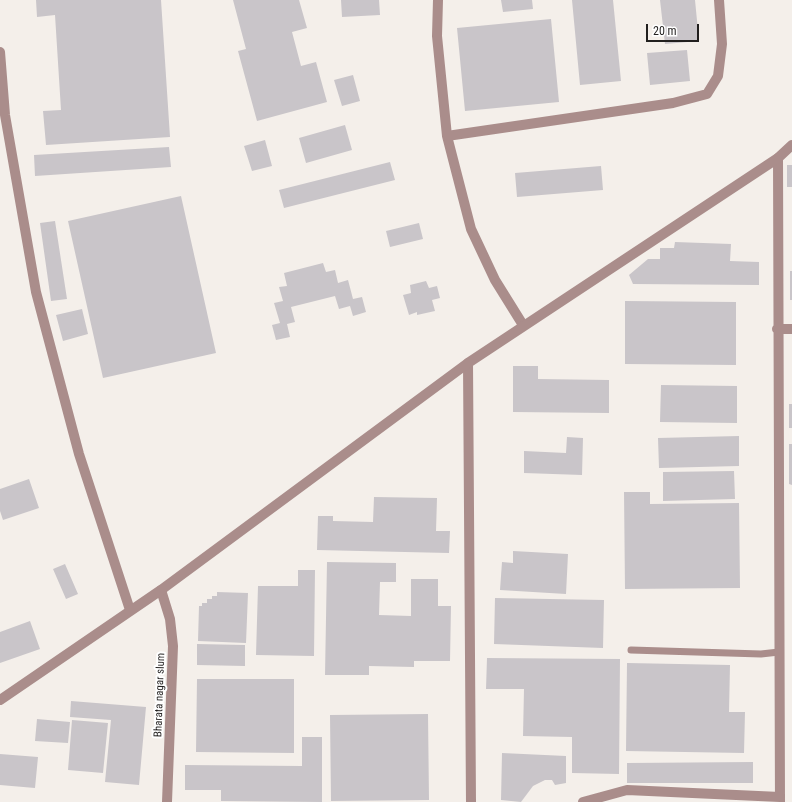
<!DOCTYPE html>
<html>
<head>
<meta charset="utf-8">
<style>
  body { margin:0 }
  #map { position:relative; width:792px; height:802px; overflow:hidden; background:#f4efea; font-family:"Roboto Condensed",sans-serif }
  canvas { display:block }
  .scale { position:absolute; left:646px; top:24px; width:53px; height:18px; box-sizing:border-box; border:2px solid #211f1e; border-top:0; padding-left:5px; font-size:12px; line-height:14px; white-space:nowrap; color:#211f1e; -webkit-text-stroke:3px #fff; paint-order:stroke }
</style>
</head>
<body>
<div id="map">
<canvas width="792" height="802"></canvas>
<div class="scale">20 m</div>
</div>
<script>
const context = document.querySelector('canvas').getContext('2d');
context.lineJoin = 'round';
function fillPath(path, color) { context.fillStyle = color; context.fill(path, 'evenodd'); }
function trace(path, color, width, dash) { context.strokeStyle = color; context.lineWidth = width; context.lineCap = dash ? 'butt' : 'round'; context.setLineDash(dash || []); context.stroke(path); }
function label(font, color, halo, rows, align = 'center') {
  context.font = font + ' "Roboto Condensed",sans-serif'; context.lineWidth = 4; context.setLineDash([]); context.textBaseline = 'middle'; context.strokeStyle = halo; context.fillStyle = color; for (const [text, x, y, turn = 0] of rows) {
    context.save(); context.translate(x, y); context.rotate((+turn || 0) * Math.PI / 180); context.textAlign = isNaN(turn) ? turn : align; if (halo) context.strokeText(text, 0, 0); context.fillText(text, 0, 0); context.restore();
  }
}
const building = new Path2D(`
  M 36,0 L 161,0 L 170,137 L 46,145 L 43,111 L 61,110 L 55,15 L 37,17 Z
  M 233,0 L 299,0 L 307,28 L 292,32 L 301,66 L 316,62 L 327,102 L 257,121 L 238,51 L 246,49 Z
  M 341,0 L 379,0 L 380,15 L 342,17 Z
  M 501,0 L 532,0 L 533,9 L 503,12 Z
  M 572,0 L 613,0 L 621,81 L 580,85 Z
  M 660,0 L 695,0 L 699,41 L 665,44 Z
  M 551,19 L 559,102 L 465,111 L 457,28 Z
  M 687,50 L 690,81 L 650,85 L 647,53 Z
  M 353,75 L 360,101 L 342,106 L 334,80 Z
  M 345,125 L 352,150 L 306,163 L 299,138 Z
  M 265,140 L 272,166 L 252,171 L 244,146 Z
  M 169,147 L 171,167 L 35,176 L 34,155 Z
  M 390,162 L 395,180 L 284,208 L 279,190 Z
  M 787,165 L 792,165 L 792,187 L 787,187 Z
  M 601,166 L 603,190 L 517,197 L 515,173 Z
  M 181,196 L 216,353 L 103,378 L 68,221 Z
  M 55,221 L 67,299 L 51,301 L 40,223 Z
  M 419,223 L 423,239 L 390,247 L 386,231 Z
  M 675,242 L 731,244 L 730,261 L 759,262 L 759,285 L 633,284 L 629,275 L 648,259 L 660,259 L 660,248 L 674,248 Z
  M 323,263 L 326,272 L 335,270 L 338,283 L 348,280 L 353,299 L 362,297 L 366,312 L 353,316 L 350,306 L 339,309 L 335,296 L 291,307 L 295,322 L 287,324 L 290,337 L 276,340 L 272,325 L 280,323 L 274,303 L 283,301 L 279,287 L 287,286 L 284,273 Z
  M 790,271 L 792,271 L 792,300 L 790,300 Z
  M 426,281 L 429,288 L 437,286 L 440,298 L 432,300 L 435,311 L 417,315 L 417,312 L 409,315 L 403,295 L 411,293 L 410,285 Z
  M 625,301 L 736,302 L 736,365 L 625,364 Z
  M 82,309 L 88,334 L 63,341 L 56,315 Z
  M 513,366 L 538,366 L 538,379 L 609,380 L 609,413 L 513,412 Z
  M 661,385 L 737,386 L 737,423 L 660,422 Z
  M 789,404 L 792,404 L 792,428 L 789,428 Z
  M 739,436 L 739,466 L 659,468 L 658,438 Z
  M 567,437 L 583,438 L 582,475 L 524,473 L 524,451 L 566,453 Z
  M 789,444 L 792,444 L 792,485 L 789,484 Z
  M 734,471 L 735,499 L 663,501 L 663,472 Z
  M 29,479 L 39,508 L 3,520 L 0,511 L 0,489 Z
  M 624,492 L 650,492 L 650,504 L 739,503 L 740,588 L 625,589 Z
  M 374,497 L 437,498 L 436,531 L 450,531 L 449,553 L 317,550 L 318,516 L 333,516 L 333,521 L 373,522 Z
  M 513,551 L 568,554 L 566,594 L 500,590 L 502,562 L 513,563 Z
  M 327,562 L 396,563 L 396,582 L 380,582 L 379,615 L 411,616 L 411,579 L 438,579 L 438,606 L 451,606 L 450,661 L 414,661 L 414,667 L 369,666 L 369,675 L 325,675 Z
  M 65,564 L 78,594 L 66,599 L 53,569 Z
  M 298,570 L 315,570 L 314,656 L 256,655 L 258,586 L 298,586 Z
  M 217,592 L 248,593 L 246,643 L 198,641 L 199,606 L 202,606 L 202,603 L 207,603 L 207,599 L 212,599 L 212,596 L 217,596 Z
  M 495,598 L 604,600 L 603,648 L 494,644 Z
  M 30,621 L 40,649 L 0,663 L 0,632 Z
  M 197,644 L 245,645 L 245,666 L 197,665 Z
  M 487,658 L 620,659 L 619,774 L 572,773 L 572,737 L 523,736 L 524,689 L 486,689 Z
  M 627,663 L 730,665 L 729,712 L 745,712 L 744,753 L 626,751 Z
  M 197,679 L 294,679 L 294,753 L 196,752 Z
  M 71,701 L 146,707 L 139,785 L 105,782 L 111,720 L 70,717 Z
  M 428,714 L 429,800 L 331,801 L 330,715 Z
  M 37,719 L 70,722 L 68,743 L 35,741 Z
  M 72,720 L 108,723 L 103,773 L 68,770 Z
  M 302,737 L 322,737 L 322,802 L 221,801 L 221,790 L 185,790 L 185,765 L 302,766 Z
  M 502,753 L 566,756 L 566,783 L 555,785 L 552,780 L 545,780 L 533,786 L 521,802 L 501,800 Z
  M 0,754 L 38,757 L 35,788 L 0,785 Z
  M 753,762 L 753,783 L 627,783 L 627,763 Z`);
const service = new Path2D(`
  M 631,650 L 761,654 L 779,652`);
const minor = new Path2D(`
  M 438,0 L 437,36 L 447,136 L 471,229 L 495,280 L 523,325
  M 0,52 L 5,115 L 36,292 L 79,454 L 130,610
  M 447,136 L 673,103 L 707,94 L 718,76 L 722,44 L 719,0
  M 778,158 L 780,802
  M 777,329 L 792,329
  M 468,363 L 471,802
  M 161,590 L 170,619 L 173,646 L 167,802
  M 583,802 L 627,790 L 780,797`);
const tertiary = new Path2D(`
  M 0,700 L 161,590 L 468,363 L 778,158 L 792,145`);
const streetNames = [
  ["Bharata nagar slum",160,695,-88]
];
fillPath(building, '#c9c5c9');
trace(service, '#aa8d8b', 7);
trace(minor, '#aa8d8b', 10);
trace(tertiary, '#aa8d8b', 10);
label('11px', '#211f1e', '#fff', streetNames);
</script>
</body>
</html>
